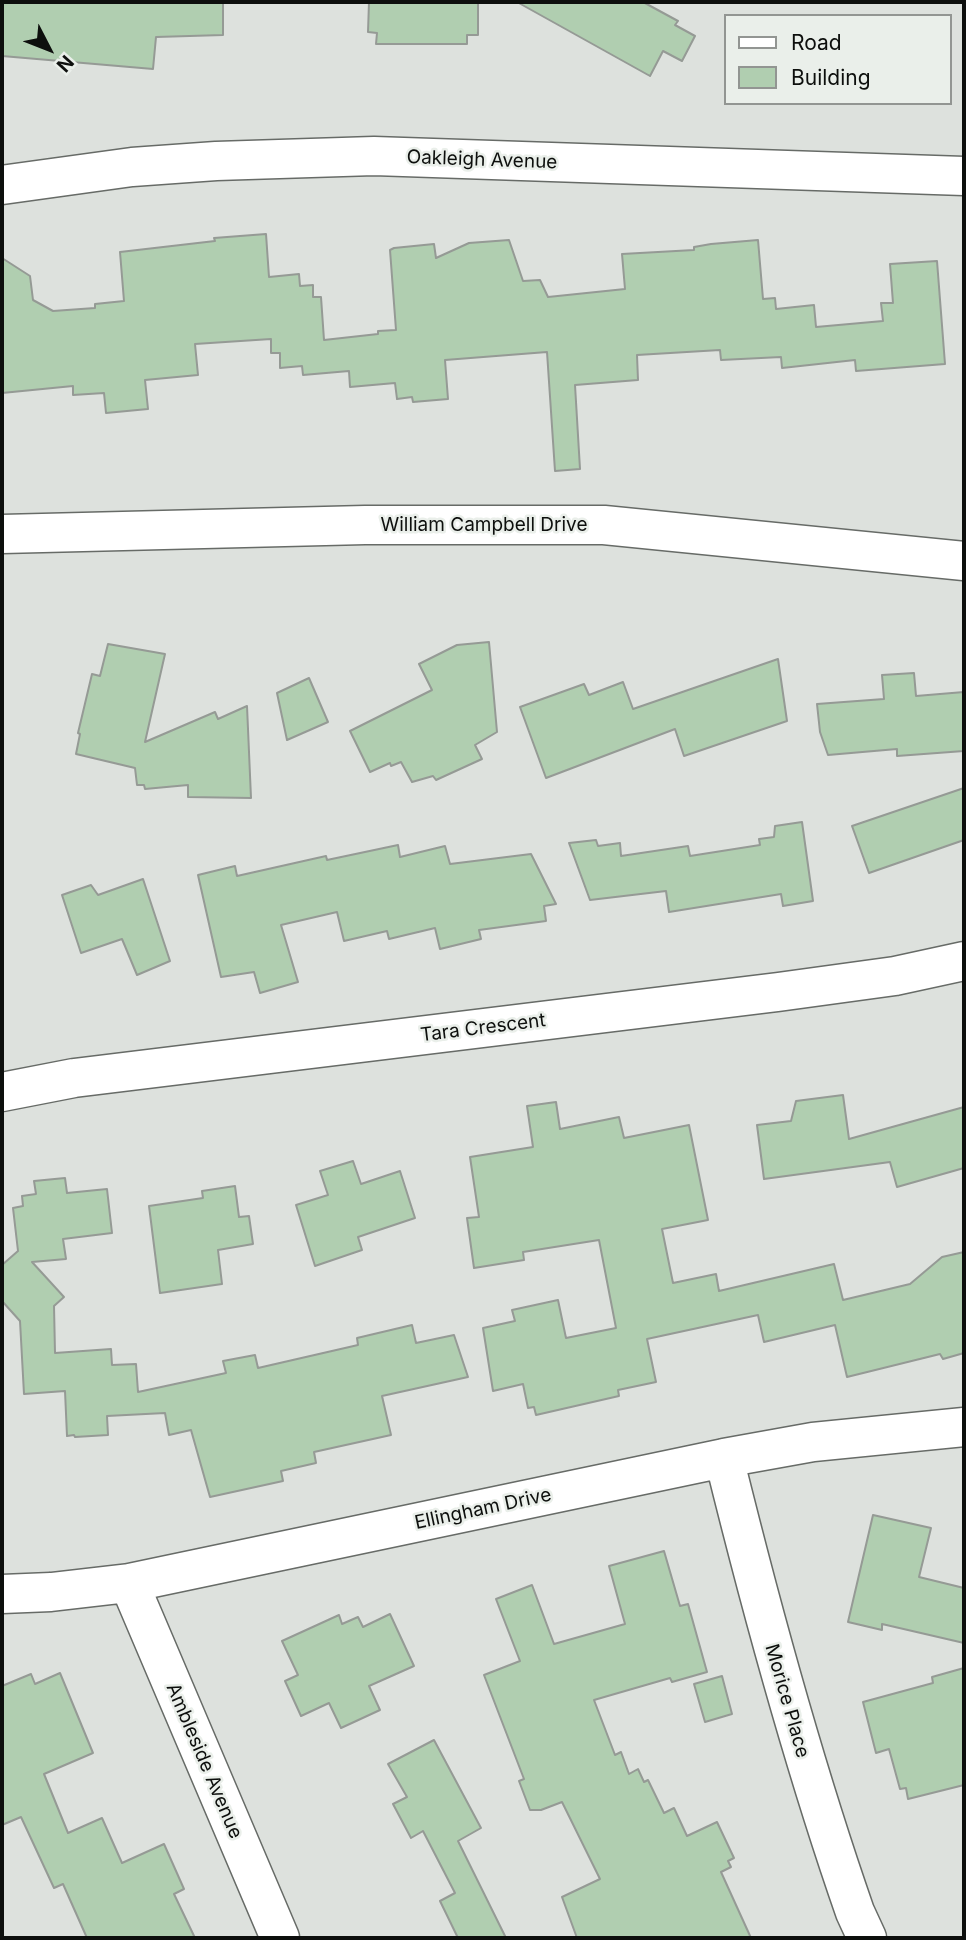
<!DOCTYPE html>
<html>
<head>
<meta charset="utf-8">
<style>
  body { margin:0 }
  #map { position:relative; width:966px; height:1940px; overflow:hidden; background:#dde1dd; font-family:Inter,sans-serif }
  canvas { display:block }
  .frame { position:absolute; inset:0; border:4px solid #0d0f0d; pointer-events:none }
  .legend { position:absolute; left:724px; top:14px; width:228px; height:91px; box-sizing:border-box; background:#eaefea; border:2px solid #929592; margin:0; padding:9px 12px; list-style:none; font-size:21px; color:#0d0f0d }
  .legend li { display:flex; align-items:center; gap:14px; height:35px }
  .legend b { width:35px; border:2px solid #929592 }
  .north { position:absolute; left:14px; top:14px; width:70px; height:70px; -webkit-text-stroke:5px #eaefea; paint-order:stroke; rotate:132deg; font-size:19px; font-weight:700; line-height:28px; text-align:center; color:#0d0f0d }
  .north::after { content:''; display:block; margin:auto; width:24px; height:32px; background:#0d0f0d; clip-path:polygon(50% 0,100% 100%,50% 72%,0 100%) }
</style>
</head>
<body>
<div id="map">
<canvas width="966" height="1940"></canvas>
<div class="frame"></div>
<ul class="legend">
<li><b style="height:9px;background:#fff"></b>Road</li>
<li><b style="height:19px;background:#b0ceb0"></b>Building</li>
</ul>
<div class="north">N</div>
</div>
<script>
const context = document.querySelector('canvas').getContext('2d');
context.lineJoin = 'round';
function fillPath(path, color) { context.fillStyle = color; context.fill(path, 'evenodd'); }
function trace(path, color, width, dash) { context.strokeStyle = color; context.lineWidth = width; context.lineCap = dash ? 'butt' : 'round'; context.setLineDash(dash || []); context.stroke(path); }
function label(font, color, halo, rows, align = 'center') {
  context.font = font + ' Inter,sans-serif'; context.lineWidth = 5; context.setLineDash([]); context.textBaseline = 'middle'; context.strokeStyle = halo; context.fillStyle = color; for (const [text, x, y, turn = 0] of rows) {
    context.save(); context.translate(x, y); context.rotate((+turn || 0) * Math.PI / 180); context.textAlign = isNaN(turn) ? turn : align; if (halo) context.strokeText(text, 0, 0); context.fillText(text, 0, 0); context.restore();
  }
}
const building = new Path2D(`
  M 2,2 L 223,2 L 223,35 L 156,37 L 153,69 L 2,56 Z
  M 369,2 L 478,2 L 478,35 L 467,35 L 467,44 L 376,44 L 377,33 L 368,32 Z
  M 517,2 L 643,2 L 678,21 L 675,25 L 695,36 L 682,61 L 663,51 L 650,76 Z
  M 266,234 L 269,277 L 299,274 L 300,286 L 313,285 L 313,297 L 321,297 L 324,340 L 378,334 L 378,331 L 396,330 L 390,250 L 394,248 L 434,244 L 436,258 L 469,243 L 509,240 L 523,281 L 540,280 L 548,297 L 625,289 L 622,254 L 694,250 L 694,247 L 711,244 L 758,240 L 763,299 L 775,298 L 776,309 L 814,305 L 816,327 L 883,321 L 881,303 L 893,303 L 890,264 L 937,261 L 945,364 L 856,371 L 855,360 L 782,368 L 781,357 L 721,360 L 720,350 L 637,355 L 638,380 L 575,385 L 580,469 L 555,471 L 547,352 L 445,360 L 448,399 L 413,402 L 412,397 L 397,399 L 395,383 L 350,387 L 349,371 L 303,375 L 302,366 L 280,368 L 280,353 L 271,353 L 271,339 L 195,344 L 198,375 L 145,380 L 148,409 L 106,413 L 104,393 L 73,395 L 73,386 L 2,393 L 2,258 L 30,276 L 33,300 L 53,311 L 95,308 L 95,304 L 124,301 L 120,252 L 215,241 L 214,238 Z
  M 489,642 L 497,732 L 475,745 L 482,759 L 436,780 L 433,776 L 412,782 L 401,762 L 391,766 L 390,763 L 370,772 L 350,731 L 432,690 L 419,664 L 457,645 Z
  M 108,644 L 165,654 L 145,742 L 215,712 L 218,719 L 247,706 L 251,798 L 188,797 L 188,785 L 145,789 L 144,785 L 137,785 L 135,768 L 76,754 L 80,734 L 78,733 L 92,674 L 100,676 Z
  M 778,659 L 787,721 L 684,756 L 675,729 L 546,778 L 520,707 L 584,684 L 589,695 L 623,682 L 633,709 Z
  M 914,673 L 916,696 L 964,692 L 964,751 L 897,756 L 897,749 L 828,755 L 820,732 L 817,704 L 884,699 L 882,675 Z
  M 309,678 L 328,722 L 287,740 L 277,693 Z
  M 964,788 L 964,840 L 869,873 L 852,826 Z
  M 802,822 L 813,901 L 783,906 L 781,894 L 669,912 L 666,891 L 590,900 L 569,843 L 596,840 L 598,846 L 620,843 L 621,856 L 688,846 L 690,856 L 760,845 L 759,839 L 774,837 L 775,826 Z
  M 398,845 L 400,857 L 445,846 L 450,864 L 531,854 L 556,904 L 544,906 L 546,921 L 479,930 L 481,939 L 440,949 L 435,928 L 389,939 L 387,931 L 344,941 L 337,912 L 281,925 L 298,982 L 260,993 L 254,972 L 221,977 L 198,875 L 235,866 L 237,876 L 326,856 L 327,860 Z
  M 143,879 L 170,961 L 137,975 L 122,939 L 81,953 L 62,895 L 91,885 L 98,895 Z
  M 843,1095 L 849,1139 L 964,1107 L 964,1168 L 897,1187 L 890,1162 L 764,1179 L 757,1125 L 791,1121 L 796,1101 Z
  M 556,1102 L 560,1129 L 619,1117 L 624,1138 L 689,1125 L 708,1220 L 662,1229 L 673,1283 L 716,1274 L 719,1291 L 834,1264 L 843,1300 L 910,1284 L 942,1257 L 964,1252 L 964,1353 L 943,1359 L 940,1354 L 847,1377 L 835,1325 L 764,1342 L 758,1315 L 647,1339 L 656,1382 L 618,1390 L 619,1396 L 536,1415 L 534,1407 L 528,1408 L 523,1384 L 493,1391 L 483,1328 L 515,1321 L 512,1310 L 558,1300 L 566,1338 L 616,1328 L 599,1240 L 523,1252 L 524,1260 L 474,1268 L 467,1218 L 479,1217 L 470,1157 L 533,1147 L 527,1106 Z
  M 353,1161 L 361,1184 L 400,1171 L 415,1218 L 358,1237 L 362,1250 L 315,1266 L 296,1205 L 328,1195 L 320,1171 Z
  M 65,1178 L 67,1193 L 107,1189 L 112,1233 L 63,1239 L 66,1259 L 32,1262 L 64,1297 L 54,1306 L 55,1353 L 111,1349 L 112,1365 L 136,1364 L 138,1392 L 226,1373 L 223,1361 L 255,1355 L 258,1368 L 358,1345 L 357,1338 L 412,1325 L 416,1343 L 454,1335 L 468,1377 L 382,1396 L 391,1435 L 314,1452 L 316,1463 L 281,1471 L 283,1481 L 210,1497 L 191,1430 L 169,1435 L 165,1413 L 107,1416 L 108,1435 L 75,1437 L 74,1435 L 67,1436 L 65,1391 L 24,1394 L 20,1321 L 2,1301 L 2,1265 L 18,1251 L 13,1208 L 23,1206 L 22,1196 L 36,1194 L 34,1181 Z
  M 235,1186 L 239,1217 L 249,1216 L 253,1244 L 218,1250 L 222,1284 L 160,1293 L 149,1206 L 203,1198 L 202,1191 Z
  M 873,1515 L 931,1528 L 919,1577 L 964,1588 L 964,1643 L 882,1624 L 882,1630 L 848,1622 Z
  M 664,1551 L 680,1606 L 688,1604 L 707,1672 L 672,1682 L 670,1678 L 594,1700 L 615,1755 L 621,1752 L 629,1774 L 638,1769 L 644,1782 L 648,1780 L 664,1813 L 674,1808 L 687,1836 L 717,1822 L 734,1858 L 728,1861 L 731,1867 L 721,1872 L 751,1938 L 577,1938 L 562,1897 L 600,1879 L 562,1802 L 541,1810 L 530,1810 L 519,1781 L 524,1779 L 484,1675 L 520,1661 L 496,1599 L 532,1585 L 554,1644 L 625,1624 L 609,1566 Z
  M 390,1614 L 414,1666 L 369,1686 L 380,1710 L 341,1728 L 329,1703 L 301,1716 L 285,1681 L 298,1675 L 282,1641 L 339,1615 L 342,1624 L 358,1617 L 363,1627 Z
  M 964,1668 L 964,1785 L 908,1799 L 906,1788 L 900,1789 L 889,1749 L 876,1753 L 863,1702 L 933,1683 L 932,1677 Z
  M 60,1673 L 93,1753 L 44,1774 L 68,1833 L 102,1818 L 122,1863 L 164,1844 L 184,1889 L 174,1894 L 195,1938 L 87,1938 L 63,1884 L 54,1888 L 21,1817 L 2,1825 L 2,1686 L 31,1674 L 35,1684 Z
  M 722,1676 L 732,1714 L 705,1722 L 694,1684 Z
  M 434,1740 L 481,1828 L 458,1841 L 506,1938 L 458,1938 L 440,1901 L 455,1893 L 423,1831 L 411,1838 L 393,1804 L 407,1797 L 388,1764 Z`);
const minor = new Path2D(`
  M 2,185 L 132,167 L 216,161 L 374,156 L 964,176
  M 2,534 L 365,525 L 604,525 L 964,561
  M 2,1092 L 74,1078 L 778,992 L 895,976 L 964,961
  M 724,1458 C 762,1612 803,1763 855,1912 L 867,1938
  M 129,1583 L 280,1938
  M 2,1594 L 51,1592 L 129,1583 L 724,1458 L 813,1442 L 964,1427`);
const streetNames = [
  ["Oakleigh Avenue",482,160,2],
  ["William Campbell Drive",484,525],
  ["Tara Crescent",483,1028,-7],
  ["Ellingham Drive",483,1509,-12],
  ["Morice Place",787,1701,74],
  ["Ambleside Avenue",204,1761,67]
];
fillPath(building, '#b0ceb0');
trace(building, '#959a95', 2);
trace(minor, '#676b67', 41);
trace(minor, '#fff', 38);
label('19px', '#0d0f0d', '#eaefea', streetNames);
</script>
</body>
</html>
